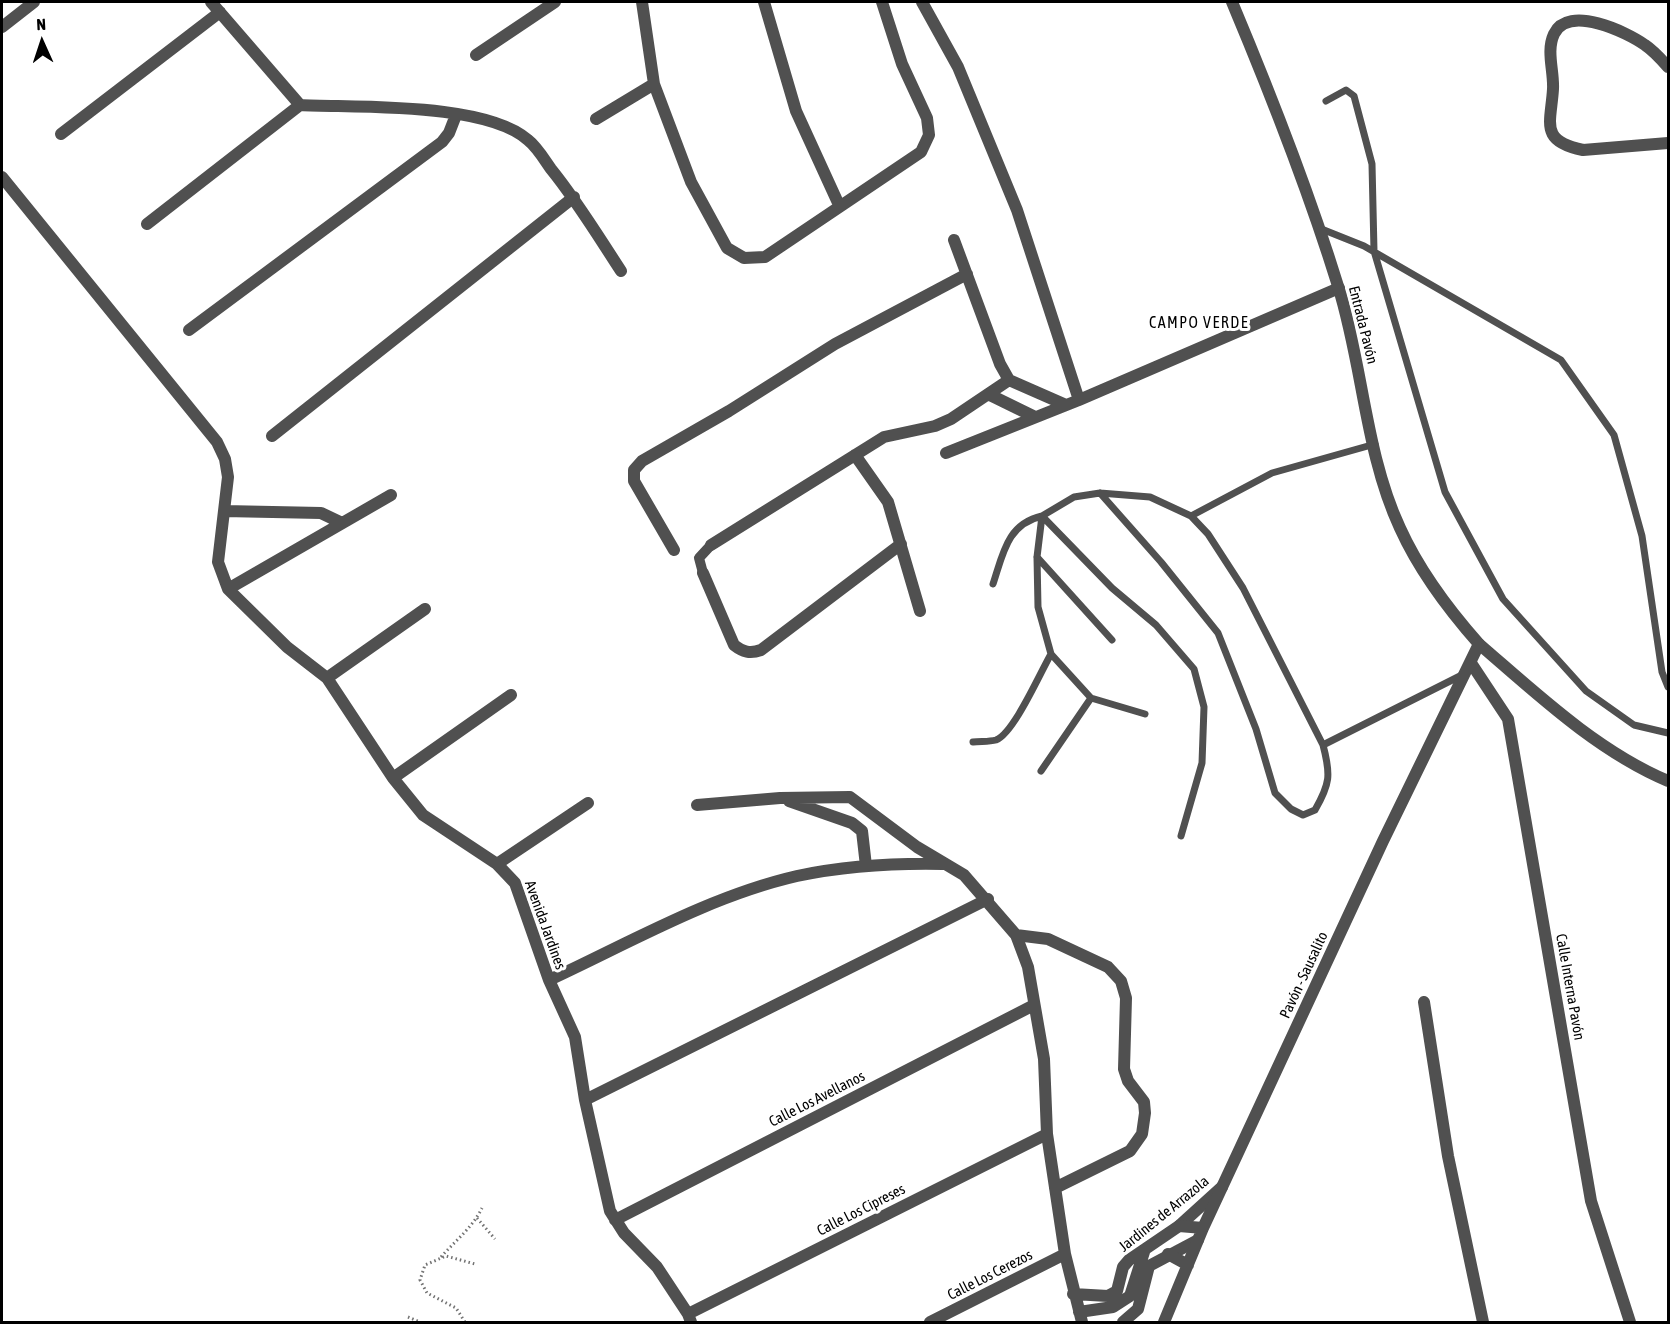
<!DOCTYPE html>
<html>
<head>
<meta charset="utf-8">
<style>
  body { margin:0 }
  #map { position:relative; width:1670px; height:1324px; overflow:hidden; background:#fff; font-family:"Asap Condensed",sans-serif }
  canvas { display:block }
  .frame { position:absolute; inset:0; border:3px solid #000; pointer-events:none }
  .north { position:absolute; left:12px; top:12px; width:60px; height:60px; -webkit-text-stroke:4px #fff; paint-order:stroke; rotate:357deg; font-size:16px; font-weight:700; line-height:24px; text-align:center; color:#000 }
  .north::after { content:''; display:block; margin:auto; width:21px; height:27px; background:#000; clip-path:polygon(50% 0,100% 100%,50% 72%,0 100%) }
</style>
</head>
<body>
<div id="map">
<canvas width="1670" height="1324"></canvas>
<div class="frame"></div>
<div class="north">N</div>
</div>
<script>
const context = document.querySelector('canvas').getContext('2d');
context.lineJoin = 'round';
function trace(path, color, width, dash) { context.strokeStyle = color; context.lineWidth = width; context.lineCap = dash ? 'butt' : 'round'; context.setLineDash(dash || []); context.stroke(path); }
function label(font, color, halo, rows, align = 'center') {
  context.font = font + ' "Asap Condensed",sans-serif'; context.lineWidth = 6; context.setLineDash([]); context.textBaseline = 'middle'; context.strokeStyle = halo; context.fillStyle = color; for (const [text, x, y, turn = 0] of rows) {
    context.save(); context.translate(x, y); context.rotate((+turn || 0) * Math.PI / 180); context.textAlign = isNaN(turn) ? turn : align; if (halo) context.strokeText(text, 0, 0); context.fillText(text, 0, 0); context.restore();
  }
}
const path = new Path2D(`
  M 477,1218 L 495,1239
  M 441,1257 C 456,1240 472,1228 482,1208
  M 408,1317 L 420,1322
  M 465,1322 L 456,1308 L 427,1293 L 420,1280 L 425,1265 L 446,1256 L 475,1264`);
const service = new Path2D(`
  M 1326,101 L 1346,90 L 1354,96 L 1372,164 L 1374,251 L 1445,492 L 1503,599 L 1586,691 L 1634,725 L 1668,733
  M 1319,228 L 1364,246 L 1561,360 L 1614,435 L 1642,536 L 1662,672 L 1668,687
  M 1100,493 L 1161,562 L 1218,633 L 1256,729 L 1275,793 L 1291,809 L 1303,815 L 1315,810 C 1330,784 1331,775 1323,745
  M 1191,516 L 1272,473 L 1375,444
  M 1037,557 L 1112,640
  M 993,584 C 1003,554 1007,524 1042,516 L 1112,588 L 1156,625 L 1194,669 L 1204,707 L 1202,763 L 1181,836
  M 1145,714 L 1091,698 L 1051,654 L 1038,607 L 1037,557 L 1042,516 L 1074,497 L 1100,493 L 1150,497 L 1191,516 L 1208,534 L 1243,588 L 1323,745 L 1462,675
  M 973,742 C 980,741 989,742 996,740 C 1014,733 1040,673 1051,654
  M 1041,771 L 1091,698`);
const pedestrian = new Path2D(`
  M 703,573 L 699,558 L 711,545`);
const minor = new Path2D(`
  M 211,2 L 300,105 C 357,108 485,102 528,140 C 537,147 544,159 551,169 C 577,201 598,236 621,271
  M 642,2 L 654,84 L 691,182 L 727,248 L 744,258 L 765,257 L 921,152 L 929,135 L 927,118 L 902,64 L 882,2
  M 764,2 L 796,111 L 839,205
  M 922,2 L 958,67 L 1017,210 L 1079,400
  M 2,27 L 34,2
  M 476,55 L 555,2
  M 1668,67 C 1661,59 1654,51 1645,45 C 1627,32 1568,4 1554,34 C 1546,51 1554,71 1553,89 C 1551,123 1539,141 1583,150 L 1668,143
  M 596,119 L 654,84
  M 61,134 L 220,12
  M 2,177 L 217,442 L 225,459 L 228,477 L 218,562 L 228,589 L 287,647 L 327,678 L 393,778 L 423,815 L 497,864 L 515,883 L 549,980 L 575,1037 L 585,1100 L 610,1211 L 624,1233 L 657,1267 L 688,1314 L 691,1322
  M 147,224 L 300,105
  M 954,240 L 1000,364 L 1009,380 L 1066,405
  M 189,330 L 442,142 L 449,133 L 456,115
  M 988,394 L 1035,417
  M 272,436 L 574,197
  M 946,453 L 1079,400 L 1339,288
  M 855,455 L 888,502 L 920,611
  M 224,511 L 321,513 L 342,523
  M 711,545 L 884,437 L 935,426 L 951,419 L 1009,380
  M 674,550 L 634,481 L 634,470 L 642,461 L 729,411 L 835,344 L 967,274
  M 703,573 L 734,645 C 743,652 750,654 761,650 L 901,544
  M 228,589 L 391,495
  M 1479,644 C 1537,694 1597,751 1668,781
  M 1471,663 L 1508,719 L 1591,1201 L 1630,1322
  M 327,678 L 425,609
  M 393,778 L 511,695
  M 789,801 L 852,823 L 862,831 L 866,866
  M 697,805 L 780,798 L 850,797 L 917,847 L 964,875 L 1016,935 L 1028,967 L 1044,1059 L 1047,1134 L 1065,1254 L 1082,1322
  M 497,864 L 588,803
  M 1016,935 L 1048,939 L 1108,967 L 1121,981 L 1126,998 L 1124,1069 L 1128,1081 L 1144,1102 L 1145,1113 L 1142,1134 L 1130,1151 L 1055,1188
  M 549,980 C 629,943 710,896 797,876 C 845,866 894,863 943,864
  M 1424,1002 L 1448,1156 L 1483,1322
  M 585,1100 L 988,899
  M 615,1220 L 1034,1005
  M 1073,1294 L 1108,1296 L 1117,1291 L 1123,1267 L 1129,1260 L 1179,1226 L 1222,1187
  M 1079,1312 L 1113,1307 L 1130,1296 L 1145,1249
  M 688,1314 L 1047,1134
  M 930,1322 L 1065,1254
  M 1123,1322 L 1138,1309 L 1149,1266 L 1198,1240`);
const tertiary = new Path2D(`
  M 1179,1226 L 1203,1228
  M 1168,1254 L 1188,1265
  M 1164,1322 L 1203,1228 L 1383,841 L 1479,644 C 1448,609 1419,570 1400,528 C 1365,453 1363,365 1338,286 C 1308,189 1271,95 1232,2`);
const streetNames = [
  ["Entrada Pavón",1363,325,76],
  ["Avenida Jardines",545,925,70],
  ["Pavón - Sausalito",1304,975,-65],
  ["Calle Interna Pavón",1570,987,80],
  ["Calle Los Avellanos",817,1099,-27],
  ["Calle Los Cipreses",861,1210,-27],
  ["Jardines de Arrazola",1164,1214,-39],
  ["Calle Los Cerezos",990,1275,-27]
];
const neighbourhoodNames = [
  ["CAMPO VERDE",1199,323]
];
trace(path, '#727272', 3, [1.5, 3]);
trace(service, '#505050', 7);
trace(pedestrian, '#505050', 10);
trace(minor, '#505050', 12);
trace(tertiary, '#505050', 12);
label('15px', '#000', '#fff', streetNames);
context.letterSpacing = '1.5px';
label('16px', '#000', '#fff', neighbourhoodNames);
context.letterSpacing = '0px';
</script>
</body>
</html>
